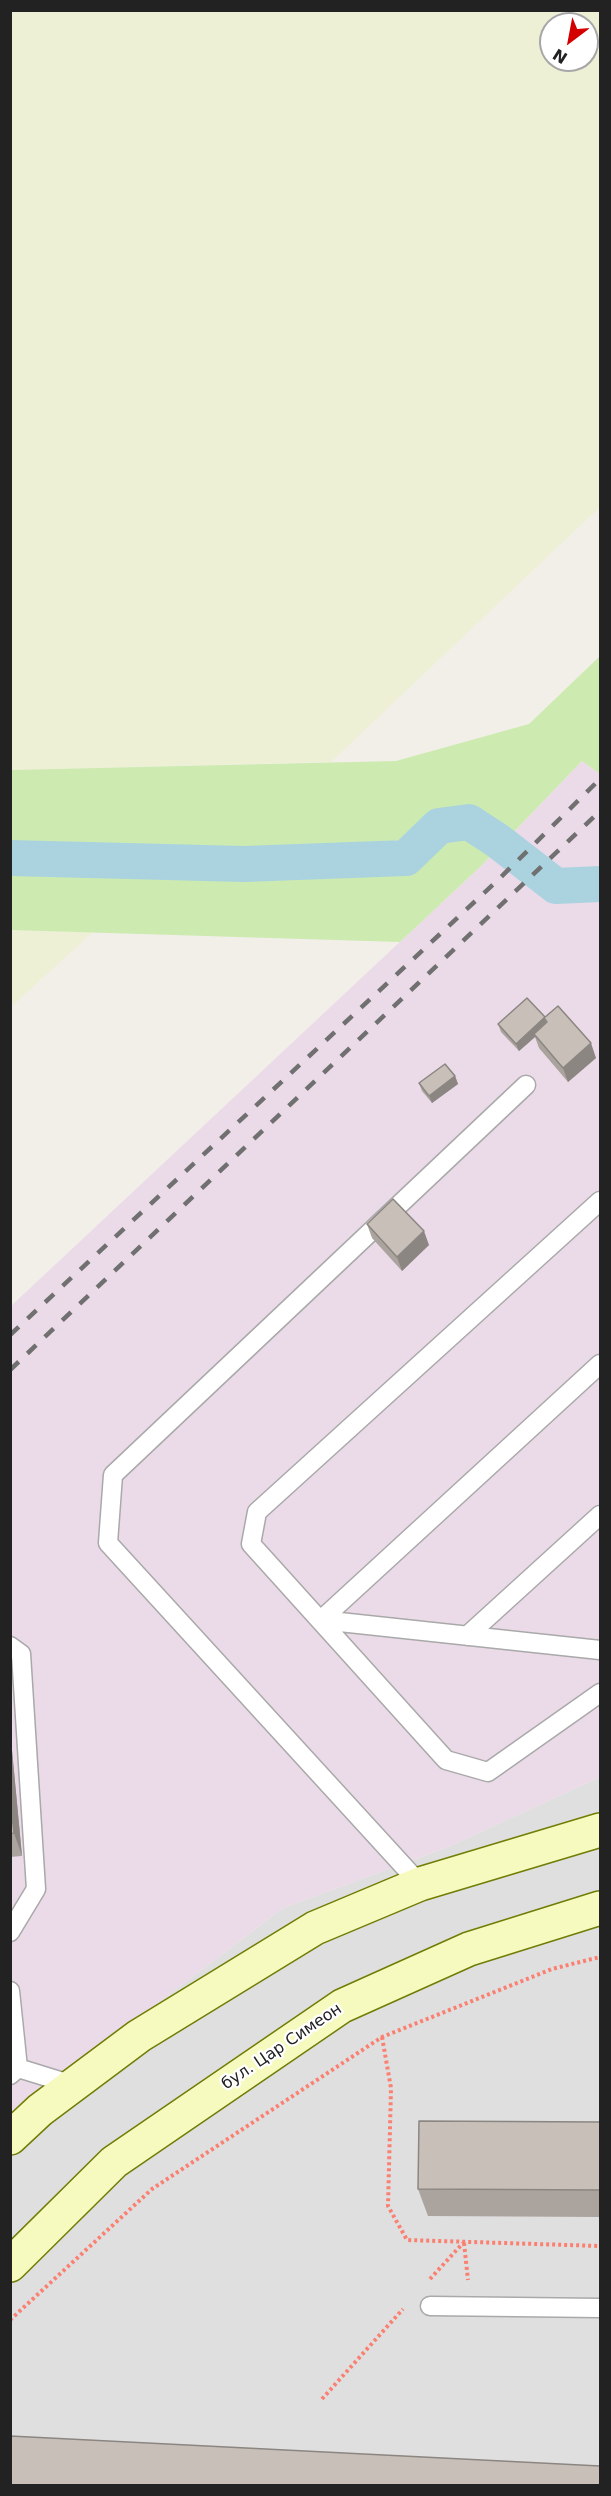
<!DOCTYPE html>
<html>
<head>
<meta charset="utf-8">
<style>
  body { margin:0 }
  #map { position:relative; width:611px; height:2496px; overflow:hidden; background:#f2efe9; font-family:"DejaVu Sans",sans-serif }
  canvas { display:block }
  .frame { position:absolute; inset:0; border:12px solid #222; pointer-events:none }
  .north { position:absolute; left:539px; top:12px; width:60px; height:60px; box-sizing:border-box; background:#fff; border:2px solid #a7a7a7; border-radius:50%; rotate:212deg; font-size:16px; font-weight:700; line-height:24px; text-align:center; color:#222 }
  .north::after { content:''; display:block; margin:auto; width:21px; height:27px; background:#d40000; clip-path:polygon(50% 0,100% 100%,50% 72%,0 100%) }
</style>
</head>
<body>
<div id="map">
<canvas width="611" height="2496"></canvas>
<div class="frame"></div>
<div class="north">N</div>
</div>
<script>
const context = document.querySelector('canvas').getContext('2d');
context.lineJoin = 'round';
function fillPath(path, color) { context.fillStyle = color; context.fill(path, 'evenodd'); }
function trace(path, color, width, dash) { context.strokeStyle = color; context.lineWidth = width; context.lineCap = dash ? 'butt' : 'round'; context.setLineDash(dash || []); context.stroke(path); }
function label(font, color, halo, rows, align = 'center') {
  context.font = font + ' "DejaVu Sans",sans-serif'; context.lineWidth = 4.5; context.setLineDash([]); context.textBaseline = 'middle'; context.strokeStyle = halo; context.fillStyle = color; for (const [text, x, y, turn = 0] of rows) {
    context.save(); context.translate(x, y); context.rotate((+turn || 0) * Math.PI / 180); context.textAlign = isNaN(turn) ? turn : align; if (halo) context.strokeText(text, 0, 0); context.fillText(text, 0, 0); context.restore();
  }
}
const residential = new Path2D(`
  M 600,1777 L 600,2485 L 11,2486 L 11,2114 L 283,1908 L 448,1847 Z`);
const industrial = new Path2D(`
  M 582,761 L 600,774 L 600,1777 L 448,1847 L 283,1908 L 11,2114 L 11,1306 L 481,866 Z`);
const farmland = new Path2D(`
  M 11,11 L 600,11 L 600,507 L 331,762 L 11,770 ZM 551,24 L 587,24 L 587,60 L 551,60 Z
  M 11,930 L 93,932 L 11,1007 Z`);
const grass = new Path2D(`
  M 600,656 L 600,774 L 582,761 L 481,866 L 400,942 L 11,930 L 11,770 L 396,761 L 529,724 Z`);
const canal = new Path2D(`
  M 10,858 L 244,864 L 406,858 L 439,826 L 469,822 L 498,841 L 556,886 L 600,884`);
const path = new Path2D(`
  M 382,2037 L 391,2088 L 388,2206 L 407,2240 L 600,2246
  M 464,2243 L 468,2280
  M 430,2279 L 463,2243
  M 10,2320 L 152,2189 L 382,2037 L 552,1969 L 600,1957
  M 322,2399 L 403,2309`);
const lane = new Path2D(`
  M 600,1201 L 257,1512 L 251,1544 L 446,1760 L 488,1772 L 600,1693
  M 321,1620 L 600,1364
  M 321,1620 L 600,1650
  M 467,1636 L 600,1515
  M 10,1646 L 21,1654 L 36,1889 L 10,1932
  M 420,1884 L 108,1543 L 113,1475 L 526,1085
  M 10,1991 L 18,2068
  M 10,2075 L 18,2068 L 73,2085
  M 430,2306 L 600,2308`);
const secondary = new Path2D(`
  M 10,2138 L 40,2110 L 139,2036 L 315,1928 L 420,1884 L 600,1830
  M 10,2265 L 114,2162 L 342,2006 L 469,1949 L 600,1908`);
const rail = new Path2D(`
  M 10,1335 L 499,879 L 600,779
  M 10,1370 L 600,811`);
const wall = new Path2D(`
  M 545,1017 L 596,1058 L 568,1082 L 539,1048 L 535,1037 L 519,1051 L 501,1032 L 498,1024 Z
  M 455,1076 L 458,1084 L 432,1103 L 422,1091 L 419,1083 Z
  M 367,1224 L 429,1245 L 402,1271 L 372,1238 Z
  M 10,1729 L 22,1856 L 10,1857 Z
  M 600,2122 L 600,2217 L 428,2216 L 418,2189 Z`);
const shadedWall = new Path2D(`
  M 544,1018 L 547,1025 L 534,1034 L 535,1037 L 519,1051 L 516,1044 Z
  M 591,1043 L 596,1058 L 568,1082 L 563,1068 Z
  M 455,1076 L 458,1084 L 432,1103 L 429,1096 Z
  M 424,1231 L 429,1245 L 402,1271 L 397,1257 Z
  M 10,1729 L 22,1856 L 14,1833 L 10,1799 Z`);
const building = new Path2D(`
  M 527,998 L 545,1017 L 516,1044 L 498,1024 Z
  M 558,1006 L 591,1043 L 563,1068 L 534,1034 L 547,1022 L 544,1018 Z
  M 445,1064 L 455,1076 L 429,1096 L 419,1083 Z
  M 393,1199 L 424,1231 L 397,1257 L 367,1224 Z
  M 10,1799 L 14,1833 L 10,1834 Z
  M 419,2121 L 600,2122 L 600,2190 L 418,2189 Z
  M 10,2436 L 600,2466 L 600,2486 L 10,2486 Z`);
const streetNames = [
  ["бул. Цар Симеон",282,2047,-34]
];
fillPath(residential, '#e0dfdf');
fillPath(industrial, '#ebdbe8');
fillPath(farmland, '#eef0d5');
fillPath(grass, '#cdebb0');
trace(canal, '#aad3df', 36);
trace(lane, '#a9a9a9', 21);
trace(secondary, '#707d05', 36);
trace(path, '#fa8072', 4, [3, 3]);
trace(lane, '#fff', 18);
trace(secondary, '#f7fabf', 33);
trace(rail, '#707070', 4.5, [12, 12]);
fillPath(wall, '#aba49e');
fillPath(shadedWall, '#8b8681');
fillPath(building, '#c7bfb8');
trace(building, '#8b8681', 1.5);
label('16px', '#222', '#fff', streetNames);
</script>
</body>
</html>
